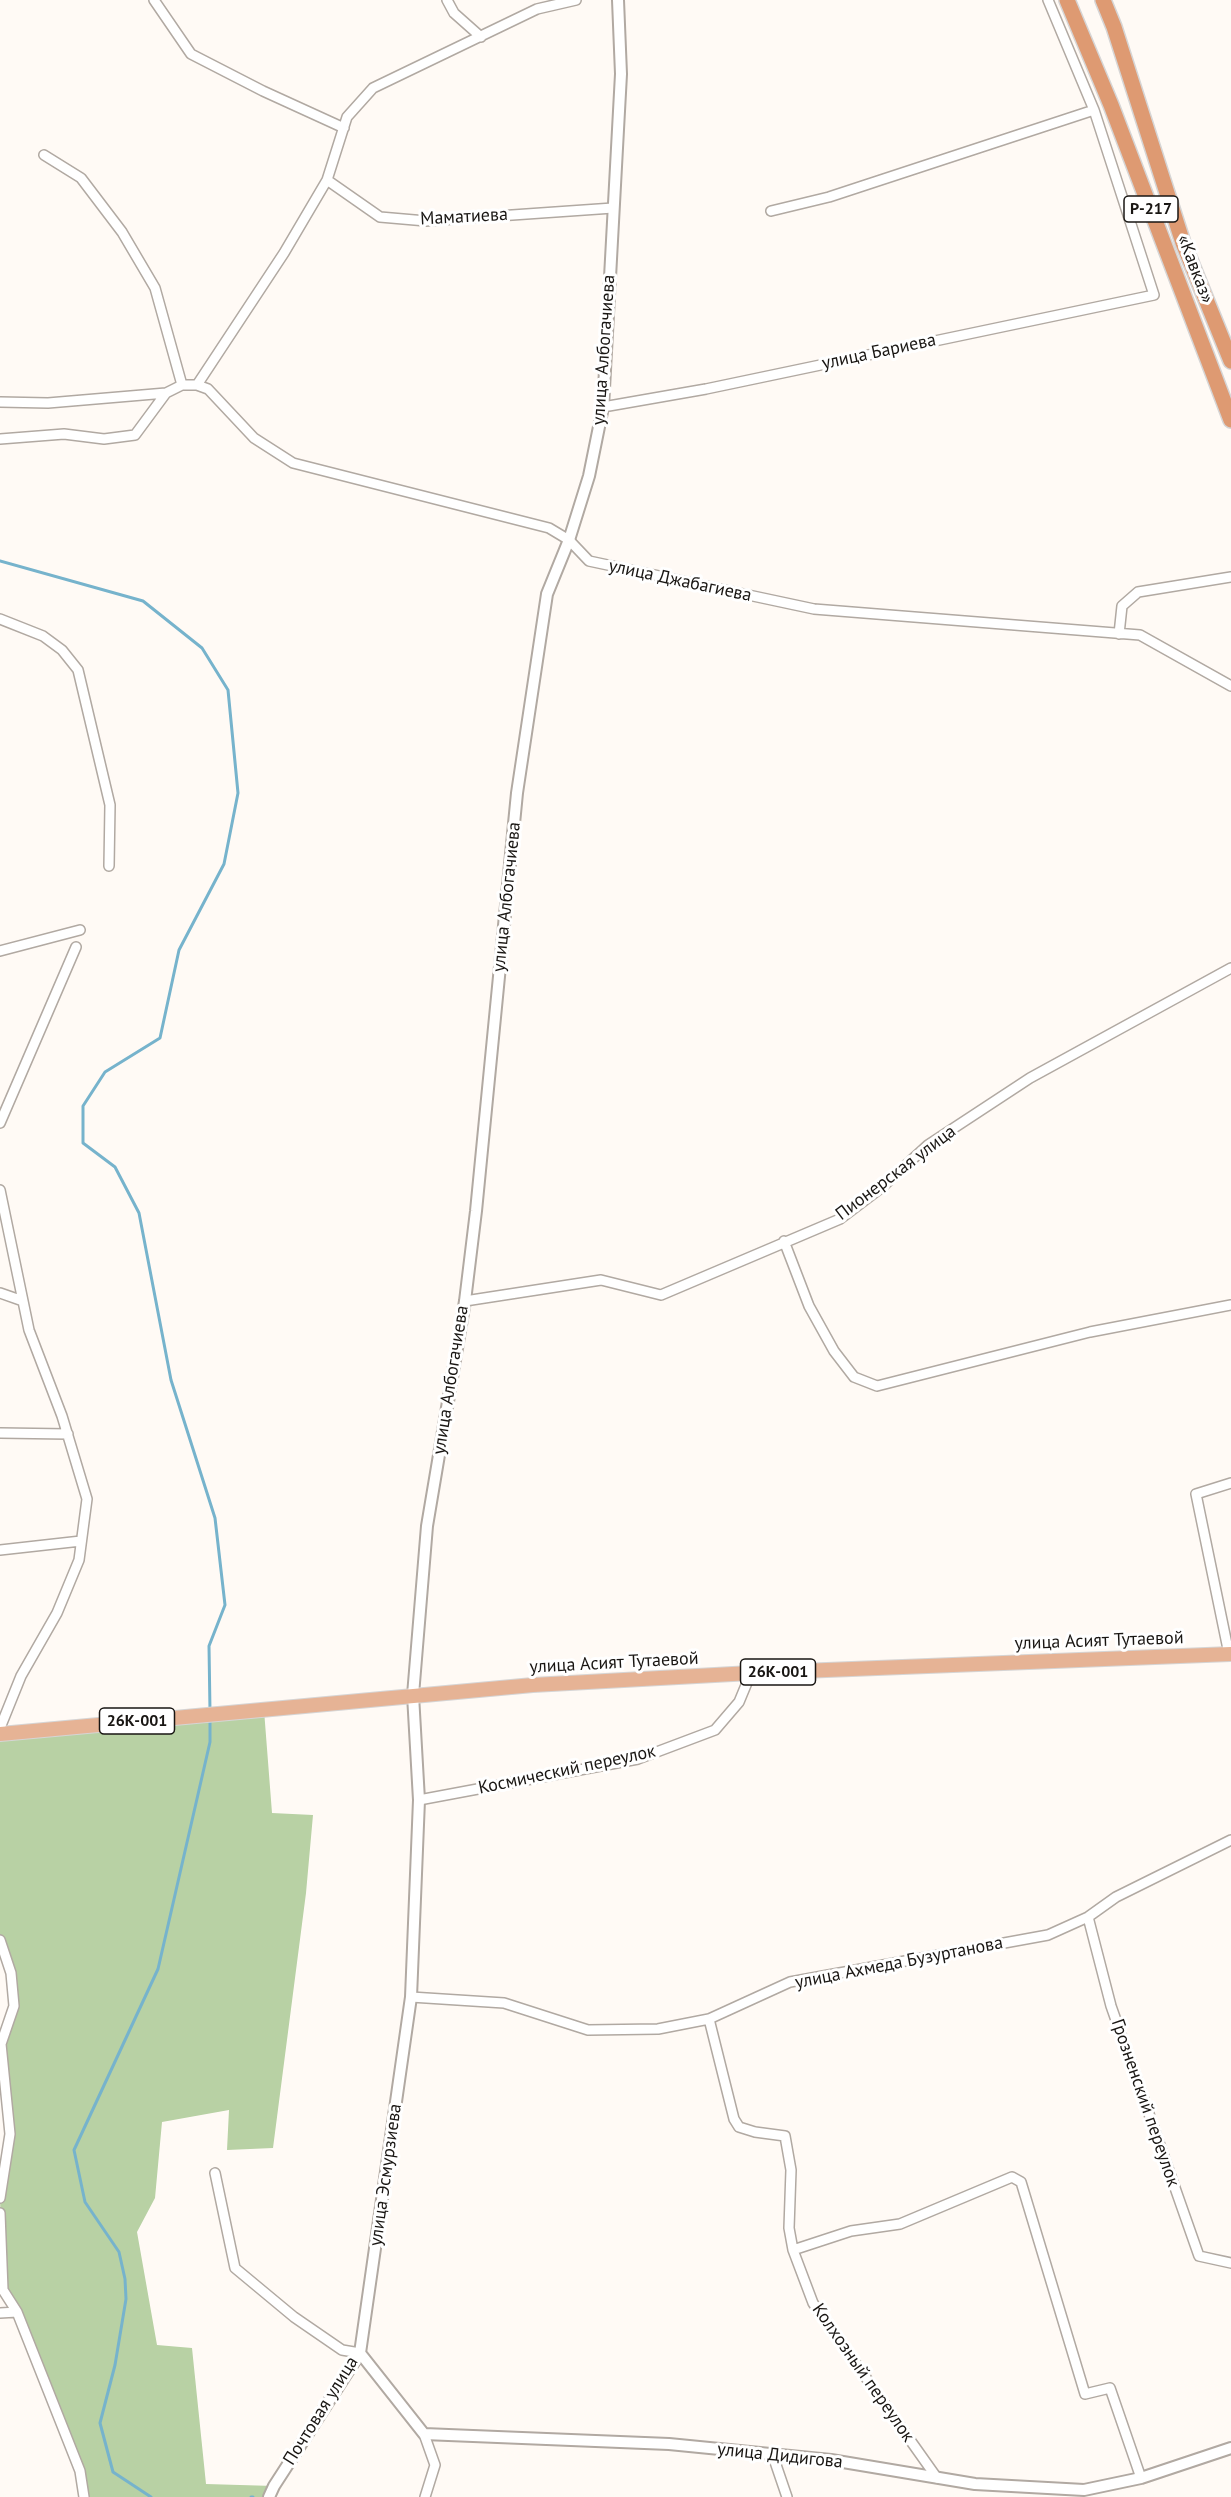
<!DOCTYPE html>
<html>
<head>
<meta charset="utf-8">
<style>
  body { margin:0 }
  canvas { display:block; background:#fffaf5 }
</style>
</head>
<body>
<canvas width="1231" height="2497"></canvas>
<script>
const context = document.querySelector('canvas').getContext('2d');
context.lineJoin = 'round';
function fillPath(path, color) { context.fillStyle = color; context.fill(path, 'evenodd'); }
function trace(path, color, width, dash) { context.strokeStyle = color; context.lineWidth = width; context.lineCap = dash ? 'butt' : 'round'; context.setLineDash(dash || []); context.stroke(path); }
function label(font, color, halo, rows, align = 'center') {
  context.font = font + ' "PT Sans",sans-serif'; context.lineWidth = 6; context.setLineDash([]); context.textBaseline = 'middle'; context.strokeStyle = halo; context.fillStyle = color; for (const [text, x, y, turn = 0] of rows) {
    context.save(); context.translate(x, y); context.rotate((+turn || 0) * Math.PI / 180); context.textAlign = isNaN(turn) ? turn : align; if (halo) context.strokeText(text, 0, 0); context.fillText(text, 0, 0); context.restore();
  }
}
const green = new Path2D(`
  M 264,1710 L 272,1813 L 313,1815 L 306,1893 L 273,2148 L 227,2150 L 229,2110 L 162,2122 L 155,2198 L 137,2232 L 157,2345 L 192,2348 L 206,2484 L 274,2486 L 269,2497 L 84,2497 L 80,2471 L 3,2290 L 0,2198 L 10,2134 L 1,2044 L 14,2006 L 0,1940 L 0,1734 Z`);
const stream = new Path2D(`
  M 0,561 L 143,601 L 202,648 L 228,690 L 238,793 L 224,864 L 179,950 L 160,1038 L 105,1072 L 83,1106 L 83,1143 L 115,1167 L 139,1213 L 171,1380 L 215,1518 L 225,1605 L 209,1646 L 210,1711
  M 151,2497 L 113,2472 L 100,2423 L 115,2365 L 126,2299 L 125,2279 L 119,2252 L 85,2202 L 74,2150 L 158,1969 L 210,1742 L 210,1720
  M 251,2497 L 253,2497`);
const minor = new Path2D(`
  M 154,0 L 191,54 L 263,91 L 344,128
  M 447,0 L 454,13 L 481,37
  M 44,155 L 81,178 L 122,232 L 155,288 L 182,385
  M 327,180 L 380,217 L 426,221 L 613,208
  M 771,211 L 829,197 L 1094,110
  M 197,385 L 284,253 L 327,180 L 347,117 L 373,88 L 537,9 L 576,0
  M 0,402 L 48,403 L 166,393
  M 603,407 L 706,389 L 1154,295 L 1094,110 L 1048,0
  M 0,439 L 64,434 L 104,439 L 135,435 L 166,393 L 182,385 L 197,385 L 208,389 L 254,438 L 293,463 L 549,528 L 569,540 L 589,561 L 814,609 L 1140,635 L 1231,686
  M 0,619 L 43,636 L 62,650 L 78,670 L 110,805 L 109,866
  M 1119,634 L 1122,606 L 1138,592 L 1231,577
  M 0,951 L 80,930
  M 0,1123 L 76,947
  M 0,1190 L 29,1330 L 62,1416 L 87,1499 L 79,1560 L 57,1613 L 21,1676 L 0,1728
  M 784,1241 L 809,1306 L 834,1351 L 854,1377 L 877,1386 L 1090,1332 L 1231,1305
  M 0,1293 L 23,1301
  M 465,1301 L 601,1280 L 661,1295 L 840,1219 L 881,1188 L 928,1145 L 1030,1078 L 1231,968
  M 0,1433 L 68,1434
  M 0,1550 L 81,1541
  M 1229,1654 L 1196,1494 L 1231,1483
  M 419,1800 L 638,1759 L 715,1730 L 739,1702 L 751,1673
  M 1088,1917 L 1111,2006 L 1199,2256 L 1231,2263
  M 0,1940 L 11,1973 L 14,2006 L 1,2044 L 10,2134 L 0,2198
  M 411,1997 L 504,2003 L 588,2030 L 658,2029 L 709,2019 L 790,1982 L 1048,1935 L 1088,1917 L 1116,1897 L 1231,1840
  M 709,2019 L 734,2119 L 739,2127 L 755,2132 L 785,2136 L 791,2170 L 789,2228 L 793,2250 L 813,2303 L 937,2478
  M 215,2173 L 235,2268 L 294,2317 L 342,2350 L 360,2353
  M 0,2213 L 3,2290 L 17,2312 L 80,2471 L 84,2497
  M 793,2250 L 851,2231 L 900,2224 L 1012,2177 L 1021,2182 L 1085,2394 L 1110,2388 L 1141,2478
  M 0,2313 L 17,2312
  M 424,2434 L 435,2465 L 425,2497
  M 773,2456 L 787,2497`);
const tertiary = new Path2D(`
  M 360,2353 L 424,2434 L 669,2444 L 831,2460 L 975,2484 L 1084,2490 L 1141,2478 L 1231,2448
  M 269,2497 L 274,2486 L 360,2353 L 411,1997 L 419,1800 L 413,1695 L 427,1526 L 465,1301 L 476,1211 L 517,793 L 547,594 L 569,540 L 589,476 L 603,407 L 621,74 L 618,0`);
const primary = new Path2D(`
  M 0,1734 L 533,1685 L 751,1673 L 1231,1654`);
const trunk = new Path2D(`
  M 1067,0 L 1111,105 L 1231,420
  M 1103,0 L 1114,27 L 1183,243 L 1231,361`);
const shields = [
  [1151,209,54],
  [778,1672,75],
  [137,1721,75]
];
const shieldNames = [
  ["Р-217",1151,209],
  ["26К-001",778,1672],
  ["26К-001",137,1721]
];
const streetNames = [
  ["Маматиева",464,217,-3],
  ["«Кавказ»",1195,269,69],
  ["улица Албогачиева",604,350,-86],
  ["улица Бариева",879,352,-12],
  ["улица Джабагиева",680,581,12],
  ["улица Албогачиева",507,897,-84],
  ["Пионерская улица",896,1173,-37],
  ["улица Албогачиева",451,1380,-81],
  ["улица Асият Тутаевой",1099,1641,-2],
  ["улица Асият Тутаевой",614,1663,-3],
  ["Космический переулок",567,1770,-12],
  ["улица Ахмеда Бузуртанова",899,1963,-11],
  ["Грозненский переулок",1145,2103,71],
  ["улица Эсмурзиева",386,2175,-82],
  ["Колхозный переулок",863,2373,55],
  ["Почтовая улица",321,2411,-58],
  ["улица Дидигова",780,2456,6]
];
fillPath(green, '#b8d1a4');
trace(stream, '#76b3cc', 3);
trace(minor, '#b1a9a2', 12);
trace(tertiary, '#b1a9a2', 14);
trace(primary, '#d6d5d5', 16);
trace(trunk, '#d6d5d5', 18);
trace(minor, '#fff', 9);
trace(tertiary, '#fff', 10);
trace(primary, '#e6b395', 14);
trace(trunk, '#de9a72', 15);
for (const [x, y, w] of shields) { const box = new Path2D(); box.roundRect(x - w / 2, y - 13, w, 26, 4.5); context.fillStyle = '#fff'; context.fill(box); trace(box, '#191613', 1.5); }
label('bold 16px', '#191613', null, shieldNames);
label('18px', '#191613', '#fff', streetNames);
</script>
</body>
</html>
